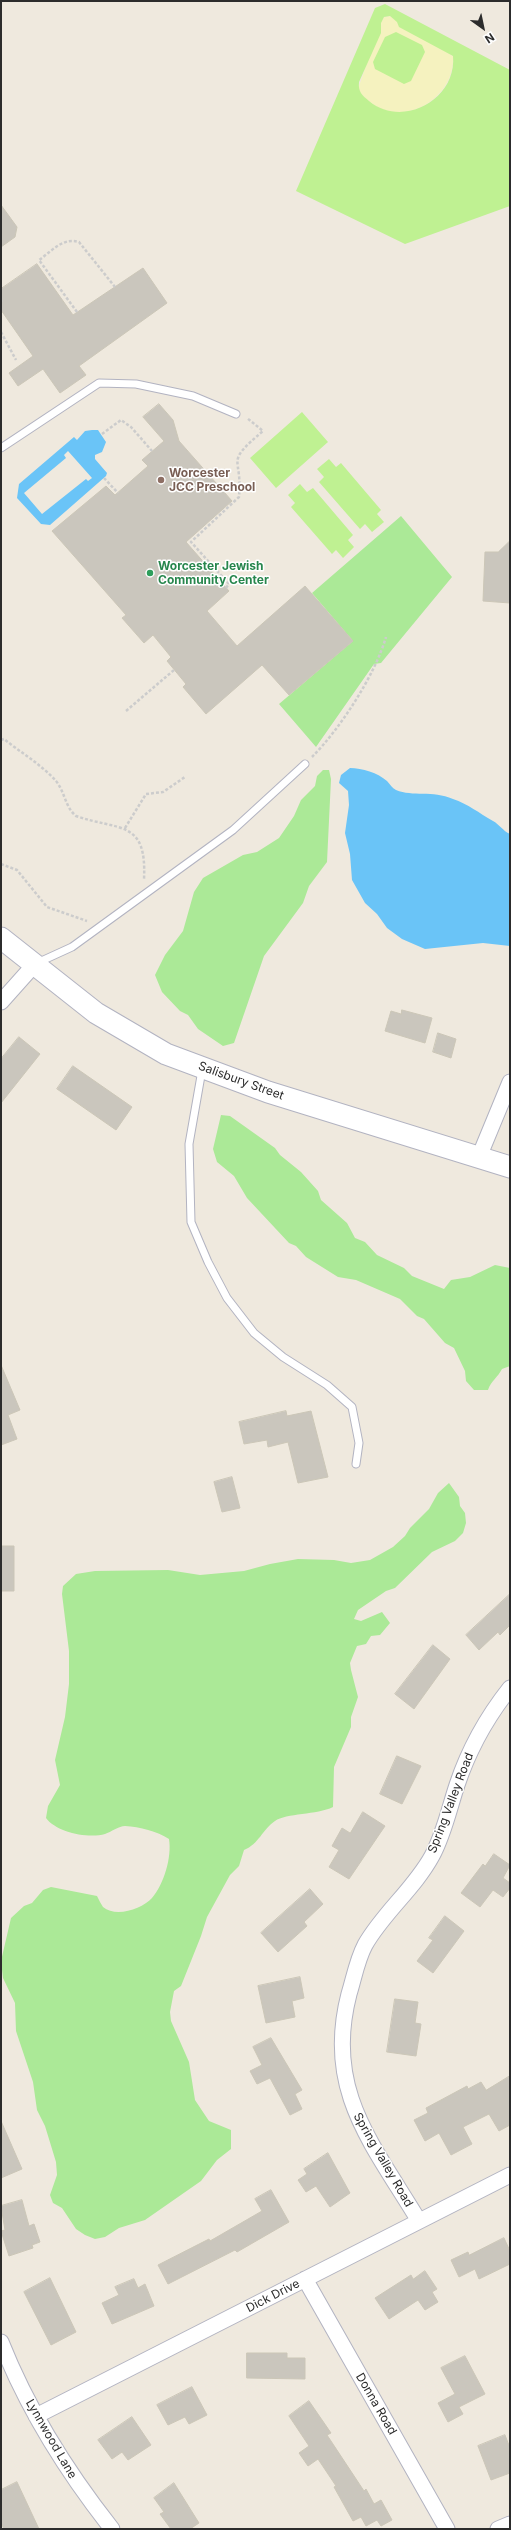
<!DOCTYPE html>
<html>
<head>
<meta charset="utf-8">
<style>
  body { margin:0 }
  #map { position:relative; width:511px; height:2530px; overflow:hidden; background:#efe9de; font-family:Inter,sans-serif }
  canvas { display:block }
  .frame { position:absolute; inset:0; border:2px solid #2c2c2c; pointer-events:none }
  .north { position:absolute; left:463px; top:8px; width:40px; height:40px; -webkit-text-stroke:3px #fff; paint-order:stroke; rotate:147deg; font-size:11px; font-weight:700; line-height:16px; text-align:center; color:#2c2c2c }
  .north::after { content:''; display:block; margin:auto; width:14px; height:18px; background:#2c2c2c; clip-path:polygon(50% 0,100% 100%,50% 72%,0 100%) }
</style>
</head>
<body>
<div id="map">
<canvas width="511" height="2530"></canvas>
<div class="frame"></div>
<div class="north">N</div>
</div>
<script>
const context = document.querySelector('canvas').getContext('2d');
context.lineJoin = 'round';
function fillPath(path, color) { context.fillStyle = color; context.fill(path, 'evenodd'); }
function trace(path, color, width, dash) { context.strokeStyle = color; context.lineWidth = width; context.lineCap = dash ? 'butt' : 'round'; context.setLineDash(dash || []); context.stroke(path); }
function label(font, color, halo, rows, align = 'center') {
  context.font = font + ' Inter,sans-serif'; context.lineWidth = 3; context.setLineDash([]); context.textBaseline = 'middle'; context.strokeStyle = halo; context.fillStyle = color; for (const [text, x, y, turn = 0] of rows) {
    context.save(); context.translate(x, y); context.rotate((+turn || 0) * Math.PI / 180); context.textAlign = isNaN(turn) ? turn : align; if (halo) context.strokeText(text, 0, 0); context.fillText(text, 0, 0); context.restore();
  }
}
const green = new Path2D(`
  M 401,516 L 452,577 L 381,663 L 374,664 L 316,747 L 279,704 L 353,641 L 312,593 Z
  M 323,770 L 329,770 L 331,779 L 327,862 L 309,886 L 303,903 L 264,956 L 234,1043 L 223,1046 L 198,1029 L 188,1015 L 180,1011 L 162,992 L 155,975 L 165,955 L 183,931 L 194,892 L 203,878 L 243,855 L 257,852 L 279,838 L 294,816 L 301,800 L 315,786 L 317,776 Z
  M 221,1115 L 230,1116 L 275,1148 L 280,1155 L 301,1172 L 318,1191 L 321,1200 L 347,1223 L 355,1238 L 365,1242 L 377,1255 L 404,1268 L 412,1276 L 444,1289 L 451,1280 L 470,1277 L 495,1265 L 510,1268 L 510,1366 L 502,1369 C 498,1377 491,1381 488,1390 L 474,1390 L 466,1381 L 465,1371 L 454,1348 L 445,1343 L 424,1319 L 417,1316 L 400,1299 L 356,1280 L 338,1277 L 306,1257 L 296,1246 L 289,1243 L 247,1198 L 234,1176 L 217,1162 L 213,1149 Z
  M 449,1483 L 459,1497 L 460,1506 L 465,1513 L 466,1523 L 463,1533 L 455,1541 L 432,1552 L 395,1588 L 386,1591 L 358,1610 L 354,1619 L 361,1621 L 382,1612 L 390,1623 L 380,1635 L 371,1636 L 366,1644 L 357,1646 L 350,1663 L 351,1670 L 358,1697 L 351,1717 L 351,1727 L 334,1767 L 333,1807 C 317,1815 286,1813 275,1821 C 262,1830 259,1844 244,1850 L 239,1866 L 230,1875 L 207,1917 L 201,1936 L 181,1986 L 174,1991 L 170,2012 L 171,2021 L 189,2062 L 195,2100 L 209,2121 L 231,2130 L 231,2149 L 217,2160 L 201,2181 L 145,2220 L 119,2228 L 105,2237 L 95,2239 L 85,2235 L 76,2229 L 62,2208 L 53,2203 L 50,2195 L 57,2175 L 56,2162 L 45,2126 L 37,2110 L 33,2082 L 16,2031 L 15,2003 L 3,1978 L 1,1961 L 11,1918 L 24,1906 L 32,1903 L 43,1890 L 51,1887 L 97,1896 C 99,1900 101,1904 103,1907 C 116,1918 142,1909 152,1898 C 164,1884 172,1857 169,1839 C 157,1831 140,1827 125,1826 C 119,1826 111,1832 105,1834 C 88,1839 56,1832 46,1818 L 48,1806 L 60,1785 L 55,1760 L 65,1717 L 69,1684 L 69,1651 L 62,1594 L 63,1586 L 76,1574 L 95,1571 L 168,1570 L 200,1575 L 244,1571 L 270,1564 L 298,1559 L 334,1560 L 351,1563 L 370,1560 L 393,1547 L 405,1536 L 410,1528 L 429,1509 L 438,1493 Z`);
const sand = new Path2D(`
  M 390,16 L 453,56 C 456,97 404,130 370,102 C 365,98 361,95 358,89 L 381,22 L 384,17 Z`);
const pitch = new Path2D(`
  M 385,4 L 510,70 L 510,206 L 405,244 L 296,191 L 375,8 ZM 390,16 L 397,22 L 399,27 L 453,56 C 457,99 403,129 369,101 C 362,95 358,92 359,82 L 381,33 L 381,23 L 384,17 Z
  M 396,32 L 422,45 L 425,52 L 411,81 L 404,84 L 375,69 L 373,62 L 385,37 Z
  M 302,412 L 328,442 L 276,488 L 250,458 Z
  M 329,459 L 336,467 L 341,463 L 381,510 L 377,514 L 384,522 L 372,532 L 365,524 L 360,529 L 319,482 L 324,477 L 317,469 Z
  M 300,484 L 307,492 L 313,488 L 353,535 L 348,540 L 354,547 L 343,558 L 336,550 L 332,554 L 291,507 L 295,503 L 288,495 Z`);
const water = new Path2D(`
  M 92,430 L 98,430 L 106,442 L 102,452 L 95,455 L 95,459 L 107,473 L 106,476 L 50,525 L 41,524 L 17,498 L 19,484 L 74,437 L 77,440 L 85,431 ZM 68,451 L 92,478 L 88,481 L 86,479 L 42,514 L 24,493 L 66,458 L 64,455 Z
  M 350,768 C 362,768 378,773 387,781 C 390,784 392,788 396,790 C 413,797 432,790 453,799 C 468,804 479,813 493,821 C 499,824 503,831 510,834 L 510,946 L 483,943 L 425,949 L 402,939 L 387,928 L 377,914 L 365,903 L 352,880 L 350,854 L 345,833 L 349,805 L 348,791 L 339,783 L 341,775 Z`);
const building = new Path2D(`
  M 1,205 L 17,227 L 15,237 L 1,247 Z
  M 37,264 L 73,315 L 143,268 L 167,303 L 79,366 L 86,375 L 60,393 L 43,369 L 18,386 L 9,373 L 33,356 L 1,310 L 1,289 Z
  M 159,404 L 173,420 L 179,441 L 232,501 L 186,542 L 229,591 L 207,611 L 237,646 L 305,586 L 353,641 L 289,695 L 262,665 L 206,714 L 183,687 L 186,684 L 167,661 L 171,657 L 153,635 L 144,643 L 122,618 L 126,615 L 52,531 L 106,486 L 115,495 L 148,466 L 142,460 L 164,441 L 143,417 Z
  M 510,541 L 510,603 L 483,601 L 485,552 L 498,552 Z
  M 402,1010 L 432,1018 L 425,1043 L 385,1031 L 391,1011 L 401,1014 Z
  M 438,1033 L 456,1039 L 451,1058 L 433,1052 Z
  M 19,1037 L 40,1054 L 1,1103 L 1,1059 Z
  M 73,1066 L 132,1107 L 116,1130 L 57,1089 Z
  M 1,1365 L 20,1410 L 8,1415 L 17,1439 L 1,1445 Z
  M 286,1411 L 287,1416 L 311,1411 L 328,1477 L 298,1483 L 288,1442 L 268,1447 L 267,1440 L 244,1444 L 239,1422 Z
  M 232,1477 L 240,1508 L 222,1512 L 214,1482 Z
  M 1,1546 L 14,1546 L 14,1591 L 1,1591 Z
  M 510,1594 L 510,1625 L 500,1635 L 498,1632 L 479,1650 L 466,1635 Z
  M 433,1645 L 450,1659 L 414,1709 L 395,1694 Z
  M 397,1756 L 421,1766 L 402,1804 L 380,1794 Z
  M 363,1812 L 385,1826 L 349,1879 L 329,1867 L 339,1850 L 332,1846 L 342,1828 L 350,1833 Z
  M 494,1854 L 510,1865 L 503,1878 L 510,1883 L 510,1888 L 503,1897 L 493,1890 L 480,1907 L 461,1893 L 483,1864 L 485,1866 Z
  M 310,1889 L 323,1904 L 304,1922 L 307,1926 L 278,1952 L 261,1933 Z
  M 445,1916 L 464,1931 L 433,1973 L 417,1961 L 433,1940 L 429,1938 Z
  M 300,1977 L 304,1998 L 292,2001 L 295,2017 L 266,2023 L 258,1986 Z
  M 395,1999 L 418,2002 L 415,2023 L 421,2024 L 416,2056 L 387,2052 Z
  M 271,2038 L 302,2090 L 295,2094 L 302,2109 L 290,2115 L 270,2078 L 257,2084 L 250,2071 L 262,2065 L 253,2047 Z
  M 510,2076 L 510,2125 L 499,2131 L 489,2114 L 463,2127 L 472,2144 L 451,2155 L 439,2133 L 425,2141 L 414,2120 L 428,2113 L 426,2108 L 467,2086 L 468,2089 L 481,2082 L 486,2090 Z
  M 1,2121 L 22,2169 L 1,2178 Z
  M 328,2153 L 350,2193 L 330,2207 L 316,2186 L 306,2192 L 298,2180 L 307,2174 L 304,2169 Z
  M 271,2190 L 289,2222 L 237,2252 L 235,2250 L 168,2284 L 158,2265 L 209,2239 L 210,2241 L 262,2211 L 255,2199 Z
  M 22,2200 L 29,2226 L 34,2224 L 40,2242 L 32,2245 L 33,2248 L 9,2256 L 1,2231 L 5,2230 L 1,2206 Z
  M 504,2238 L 510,2251 L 510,2264 L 479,2279 L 475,2269 L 459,2277 L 451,2260 L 468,2252 L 469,2255 Z
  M 425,2271 L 437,2289 L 432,2292 L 438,2302 L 425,2310 L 418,2300 L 389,2319 L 375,2298 L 411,2275 L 413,2279 Z
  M 50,2278 L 76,2332 L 51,2345 L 24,2292 Z
  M 134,2279 L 138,2288 L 145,2284 L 154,2306 L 112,2324 L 102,2303 L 119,2295 L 115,2287 Z
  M 247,2353 L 287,2353 L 287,2358 L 305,2358 L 305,2379 L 247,2378 Z
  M 465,2356 L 485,2394 L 459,2407 L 463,2414 L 448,2422 L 438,2403 L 455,2394 L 441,2368 Z
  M 192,2387 L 207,2415 L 189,2424 L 185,2417 L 168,2425 L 157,2405 Z
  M 309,2401 L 331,2433 L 327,2435 L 364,2491 L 366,2489 L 374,2504 L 381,2500 L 392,2520 L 381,2526 L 377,2520 L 366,2526 L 361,2517 L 353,2521 L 334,2487 L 336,2486 L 318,2459 L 308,2466 L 299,2453 L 309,2446 L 289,2416 Z
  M 132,2417 L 151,2445 L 128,2460 L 122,2452 L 112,2459 L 98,2440 Z
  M 505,2435 L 510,2448 L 510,2473 L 491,2480 L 478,2446 Z
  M 17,2482 L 39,2529 L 4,2529 L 1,2523 L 1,2490 Z
  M 174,2483 L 199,2523 L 190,2529 L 171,2529 L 160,2514 L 164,2512 L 154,2498 Z`);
const path = new Path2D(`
  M 1,301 L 2,300
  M 77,312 L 39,260 C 52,251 63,237 79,242 L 115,287
  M 1,332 L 16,360
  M 102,434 L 121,420 L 131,427 L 152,451
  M 104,478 L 118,493
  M 226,588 L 229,584 L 191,542 L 239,497 C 243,455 223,465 263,431 L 247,418
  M 126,711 L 174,670
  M 1,740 L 4,739 C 20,752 42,765 56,781 C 65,792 65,807 76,816 C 119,831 147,819 144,879
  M 312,757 C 340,729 375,675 386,637
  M 125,828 L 146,794 L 163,792 L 185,777
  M 1,864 L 17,870 L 47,907 L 87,921`);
const service = new Path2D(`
  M 1,448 L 99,383 L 136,384 L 193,396 L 236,414
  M 37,963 L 72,947 L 233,830 L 305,764
  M 202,1070 L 189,1144 L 191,1222 L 208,1262 L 227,1298 L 254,1333 L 283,1357 L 327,1385 L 352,1407 L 359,1443 L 356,1464`);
const minor = new Path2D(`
  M 1,1002 L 34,965
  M 479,1157 L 510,1082
  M 419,2221 C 372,2143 324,2090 349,1994 C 354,1978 357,1960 365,1945 C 383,1913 414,1889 432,1856 C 444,1834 449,1809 457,1785 C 469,1749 487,1717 510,1688
  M 305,2279 L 447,2529
  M 1,2342 C 28,2410 67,2472 112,2529
  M 36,2416 L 510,2175
  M 498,2529 L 510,2524`);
const secondary = new Path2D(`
  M 1,938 L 96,1013 L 166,1054 L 268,1092 L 510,1167`);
const markers = [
  [161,480,4,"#8d6e63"],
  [150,573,4,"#2e9e5b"]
];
const educationNames = [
  ["Worcester",169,473],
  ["JCC Preschool",169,487]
];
const leisureNames = [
  ["Worcester Jewish",158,566],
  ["Community Center",158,580]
];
const streetNames = [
  ["Salisbury Street",241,1081,20],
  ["Spring Valley Road",451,1803,-69],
  ["Spring Valley Road",383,2160,60],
  ["Dick Drive",273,2296,-27],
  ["Donna Road",376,2404,60],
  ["Lynnwood Lane",51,2439,60]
];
fillPath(green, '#abe997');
fillPath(sand, '#f5f2bf');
fillPath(pitch, '#bff192');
fillPath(water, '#6ac4f7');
fillPath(building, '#cac6bd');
trace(building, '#cbc6b7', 1);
trace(service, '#b2b3c1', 9);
trace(minor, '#b2b3c1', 17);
trace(secondary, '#b2b3c1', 23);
trace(path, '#ccc', 2.5, [3, 2]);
trace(service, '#fff', 7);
trace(minor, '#fff', 15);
trace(secondary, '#fff', 21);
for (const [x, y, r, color] of markers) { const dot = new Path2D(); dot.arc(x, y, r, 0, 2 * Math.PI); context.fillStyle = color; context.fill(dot); trace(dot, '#fff', 1.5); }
label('bold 12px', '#785e54', '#fff', educationNames, 'left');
label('bold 12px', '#27864d', '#fff', leisureNames, 'left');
label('12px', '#2c2c2c', '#fff', streetNames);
</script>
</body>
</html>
